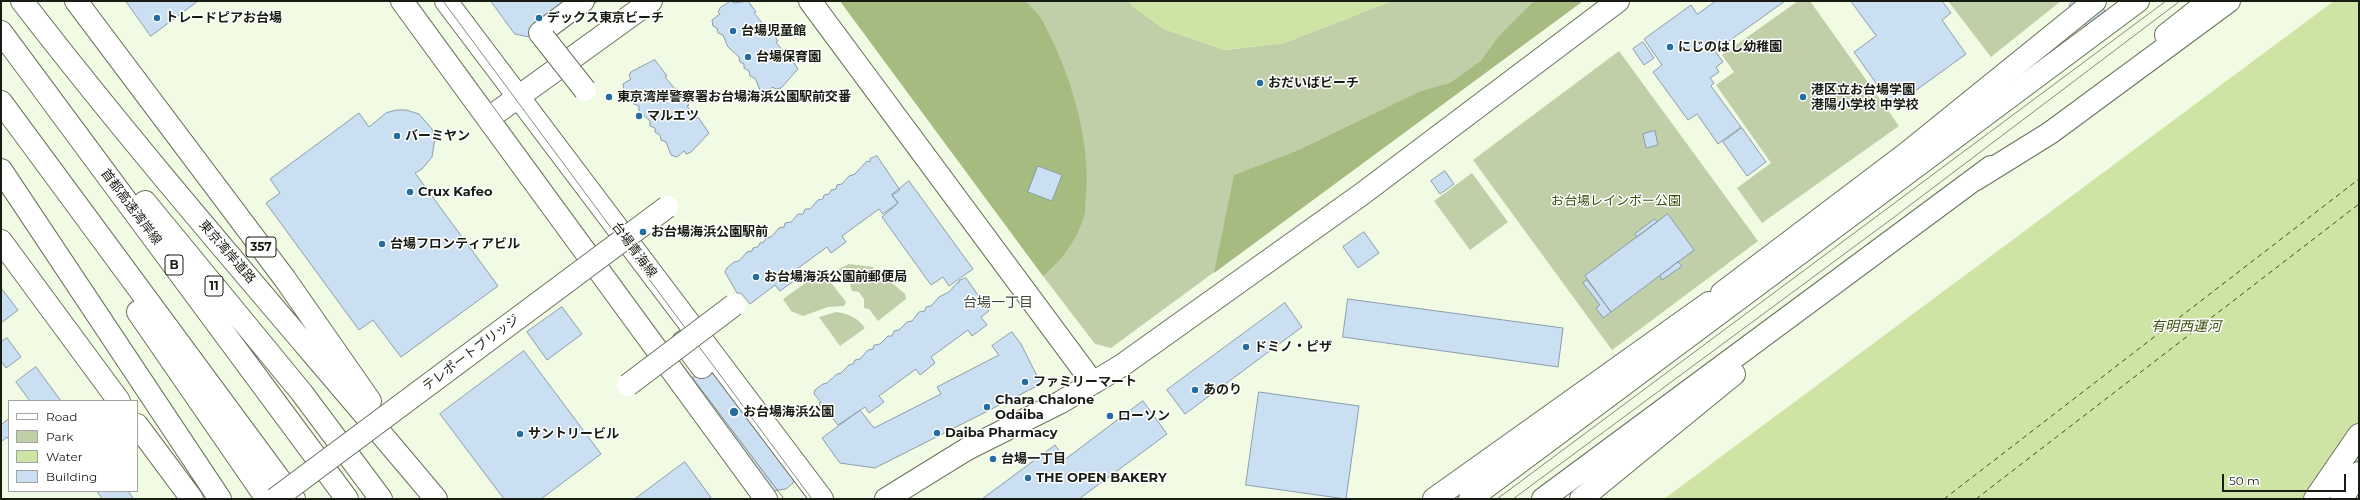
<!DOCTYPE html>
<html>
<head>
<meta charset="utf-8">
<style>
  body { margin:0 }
  #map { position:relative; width:2360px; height:500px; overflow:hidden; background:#f1fae2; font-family:Montserrat,sans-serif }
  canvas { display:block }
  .frame { position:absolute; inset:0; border:2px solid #181c13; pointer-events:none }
  .legend { position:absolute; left:8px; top:400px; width:130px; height:92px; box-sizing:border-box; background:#fff; border:1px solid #a3a4a1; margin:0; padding:5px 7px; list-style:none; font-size:12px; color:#181c13 }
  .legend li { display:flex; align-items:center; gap:8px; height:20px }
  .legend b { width:20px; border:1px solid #a3a4a1 }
  .scale { position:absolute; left:2222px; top:474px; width:124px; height:18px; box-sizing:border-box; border:2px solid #181c13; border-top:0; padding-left:5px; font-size:12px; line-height:14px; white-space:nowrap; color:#181c13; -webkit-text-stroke:3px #fff; paint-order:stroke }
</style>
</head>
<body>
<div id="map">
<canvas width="2360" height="500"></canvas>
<div class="frame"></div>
<ul class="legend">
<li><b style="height:5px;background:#fff"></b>Road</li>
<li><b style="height:11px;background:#c1cfa9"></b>Park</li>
<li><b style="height:11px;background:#cde4a5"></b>Water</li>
<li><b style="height:11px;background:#cadff1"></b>Building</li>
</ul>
<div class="scale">50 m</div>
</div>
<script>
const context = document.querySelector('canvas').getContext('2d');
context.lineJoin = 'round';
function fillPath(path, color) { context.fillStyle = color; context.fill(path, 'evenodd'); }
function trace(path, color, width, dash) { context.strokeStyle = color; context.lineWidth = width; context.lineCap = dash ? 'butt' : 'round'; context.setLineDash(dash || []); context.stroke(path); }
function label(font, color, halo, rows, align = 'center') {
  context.font = font + ' Montserrat,"Noto Sans JP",sans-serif'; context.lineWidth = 3; context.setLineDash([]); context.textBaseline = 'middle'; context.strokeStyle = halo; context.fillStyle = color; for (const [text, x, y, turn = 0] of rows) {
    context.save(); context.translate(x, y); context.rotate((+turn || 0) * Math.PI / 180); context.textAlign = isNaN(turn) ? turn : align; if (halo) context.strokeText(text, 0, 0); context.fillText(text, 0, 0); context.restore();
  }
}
const green = new Path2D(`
  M 840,1 L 1129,1 L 1131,5 L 1164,29 L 1225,50 L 1284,43 L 1392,1 L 1583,1 L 1111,348 L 1095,344 L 1043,276 Z
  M 1798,1 L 1810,1 L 1899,126 L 1762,223 L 1737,188 L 1771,163 L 1716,85 L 1734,72 L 1722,55 Z
  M 1948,1 L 2061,1 L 1991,57 Z
  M 1619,51 L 1758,241 L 1612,350 L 1473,160 Z
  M 1472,173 L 1508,222 L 1470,250 L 1434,201 Z
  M 849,264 L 873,267 L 905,294 L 906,299 L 878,321 L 869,309 L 864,308 L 864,299 L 859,292 L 852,291 L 850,285 L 852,282 L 846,275 L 840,274 L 838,269 Z
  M 822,271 L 846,302 L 844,306 L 828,307 L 803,316 L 791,311 L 783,299 Z
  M 836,312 C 849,314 857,317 865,328 L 840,346 L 819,317 Z`);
const forest = new Path2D(`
  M 840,1 L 1025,1 C 1031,7 1039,14 1043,22 C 1070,72 1091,139 1086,196 C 1085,203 1086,211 1084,217 C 1076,241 1062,260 1043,276 Z
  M 1534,1 L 1583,1 L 1214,273 L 1234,175 L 1299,150 L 1421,91 L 1450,83 L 1481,61 L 1498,37 Z`);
const water = new Path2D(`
  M 1129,1 L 1392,1 L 1284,43 L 1225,50 L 1164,29 L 1131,5 Z
  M 2334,1 L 2359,1 L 2359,499 L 1664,499 Z`);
const ferry = new Path2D(`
  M 1944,499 L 2359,179
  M 1976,499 L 2359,204`);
const building = new Path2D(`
  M 126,1 L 198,1 L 151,36 Z
  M 491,1 L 598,1 L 543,40 L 515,34 Z
  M 731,1 L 734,3 L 748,1 L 756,12 L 754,13 L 764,25 L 766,24 L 778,41 L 776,42 L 785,54 L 788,53 L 798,69 L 781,88 L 775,89 L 773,87 L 766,92 L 760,90 L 755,78 L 750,76 L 749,71 L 744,68 L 744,64 L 740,62 L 739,57 L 728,47 L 723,35 L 718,33 L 717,28 L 713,26 L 712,20 L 720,14 L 718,12 L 720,8 Z
  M 1716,1 L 1785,1 L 1715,51 L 1723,62 L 1716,67 L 1719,72 L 1710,78 L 1714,83 L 1711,86 L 1741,127 L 1718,144 L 1697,114 L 1688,120 L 1653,72 L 1662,65 L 1644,39 L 1691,5 L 1697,14 Z
  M 1851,1 L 1942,1 L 1951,13 L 1942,20 L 1966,54 L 1893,107 L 1854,52 L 1876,36 Z
  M 2074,1 L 2097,1 L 2105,11 L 2086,26 L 2069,5 Z
  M 1643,42 L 1654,58 L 1644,65 L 1633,49 Z
  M 655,60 L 667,76 L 665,77 L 675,89 L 677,88 L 689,105 L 687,106 L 696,119 L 698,117 L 709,133 L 691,152 L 686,154 L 684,151 L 677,157 L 671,155 L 666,142 L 661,140 L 660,135 L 655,132 L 655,128 L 650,126 L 650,121 L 639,111 L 639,106 L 634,104 L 634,99 L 629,97 L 628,92 L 624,90 L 623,84 L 631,79 L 629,76 L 631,72 Z
  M 397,110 L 406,110 L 419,114 L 432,129 L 435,138 L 432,157 L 422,169 L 415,173 L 498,286 L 401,357 L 373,320 L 359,330 L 266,203 L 280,193 L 270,179 L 359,113 L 369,127 L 386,113 Z
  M 1742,128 L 1766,162 L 1747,176 L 1723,142 Z
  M 1655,131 L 1658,145 L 1646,148 L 1643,134 Z
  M 877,156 L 900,190 L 892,195 L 898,203 L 883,214 L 879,209 L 842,236 L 846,242 L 831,253 L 827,247 L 790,274 L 795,280 L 780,291 L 775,285 L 750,304 L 741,293 L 737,293 L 725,272 L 727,268 L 734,262 L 739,261 L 747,252 L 752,251 L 753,248 L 758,247 L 760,243 L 764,242 L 766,238 L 771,237 L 779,228 L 784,227 L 785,223 L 791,222 L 798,214 L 803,214 L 805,209 L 810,209 L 818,200 L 823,199 L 824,195 L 829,194 L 831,190 L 836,189 L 837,185 L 842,184 L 849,176 L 855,174 L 867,161 L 870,162 L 870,159 Z
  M 1038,166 L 1062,175 L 1052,201 L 1028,192 Z
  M 1445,171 L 1454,184 L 1440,194 L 1431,181 Z
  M 909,181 L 973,269 L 949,286 L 943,277 L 931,285 L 882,217 L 898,203 L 892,195 Z
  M 1668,214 L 1694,250 L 1611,312 L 1585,276 Z
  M 1655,219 L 1657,222 L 1637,237 L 1635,234 Z
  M 1364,232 L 1379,253 L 1358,268 L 1343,247 Z
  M 1678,262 L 1682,266 L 1662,280 L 1660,276 Z
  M 966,278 L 989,311 L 981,317 L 987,325 L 972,336 L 968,330 L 931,357 L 935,363 L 920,375 L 916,369 L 879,396 L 884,402 L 869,413 L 865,407 L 838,425 L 830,415 L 826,415 L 821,408 L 819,403 L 821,402 L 814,394 L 815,390 L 823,384 L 827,383 L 837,374 L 841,373 L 849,365 L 853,364 L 855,360 L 860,359 L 868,350 L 873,349 L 874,345 L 880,344 L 888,336 L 892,336 L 894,331 L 899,330 L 907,322 L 912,321 L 919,312 L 925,311 L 926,307 L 931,306 L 939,297 L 949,292 L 957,283 L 959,283 L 959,281 Z
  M 1587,280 L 1611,312 L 1603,318 L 1596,308 L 1600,305 L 1583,283 Z
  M 1,288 L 18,310 L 1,323 Z
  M 1348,299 L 1563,328 L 1558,367 L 1343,337 Z
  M 1285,303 L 1302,327 L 1185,414 L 1167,390 Z
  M 562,307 L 582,334 L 547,360 L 527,332 Z
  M 1012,332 L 1021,344 L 1041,384 L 875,468 L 840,463 L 822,438 L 860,410 L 874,428 L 941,394 L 937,387 L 999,355 L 992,346 Z
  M 7,338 L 21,357 L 6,368 L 1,361 L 1,342 Z
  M 524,351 L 601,454 L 541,499 L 504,499 L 440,414 Z
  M 716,363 L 797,472 L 793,483 L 786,489 L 772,491 L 691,382 L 699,368 Z
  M 36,367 L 61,401 L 30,401 L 16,382 Z
  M 1259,392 L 1359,406 L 1346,499 L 1246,485 Z
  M 1143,401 L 1167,434 L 1079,499 L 982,499 L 1055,445 L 1065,459 Z
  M 9,419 L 9,440 L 7,437 L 1,442 L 1,425 Z
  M 685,462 L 712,499 L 635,499 Z
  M 97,491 L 128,491 L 134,499 L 103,499 Z`);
const minor = new Path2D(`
  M 810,1 L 1093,383
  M 2166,35 L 2209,1
  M 544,38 L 540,33 L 583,1
  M 489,118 L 651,1
  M 683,342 L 702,367
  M 886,499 L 967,449 L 1061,402 L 1121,366 L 1362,194 L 1618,1
  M 1434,499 L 1709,303
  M 1470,499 L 2138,1
  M 1543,499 L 1991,167
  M 1581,499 L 1734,374`);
const major = new Path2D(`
  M 402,1 L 766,499
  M 446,1 L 822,499`);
const highway = new Path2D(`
  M 22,1 C 154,172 297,333 436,499
  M 76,1 L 285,279 L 370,401
  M 1,32 L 347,499
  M 1,102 L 294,499
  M 1,170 L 220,499
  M 1976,179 L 2050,133 L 2229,1
  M 145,202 L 302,393 L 381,499
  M 1,241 L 119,401
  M 1722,293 L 1907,153 L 2095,1
  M 138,312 L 267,499
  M 137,425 L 192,499
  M 2315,499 L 2359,435
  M 2341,499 L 2359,473`);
const tram = new Path2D(`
  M 416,1 L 660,335 L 784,499
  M 443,1 L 812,499
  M 1497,499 L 2166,1
  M 1513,499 L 1897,215 L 2180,1`);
const minorBridge = new Path2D(`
  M 544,38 L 585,90
  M 628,385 L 734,305
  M 275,499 L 667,207`);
const markers = [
  [157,18,4,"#256ca0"],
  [539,18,4,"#256ca0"],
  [733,31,4,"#256ca0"],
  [1670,47,4,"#256ca0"],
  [748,57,4,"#256ca0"],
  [1260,83,4,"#256ca0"],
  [609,97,4,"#256ca0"],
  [1803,97,4,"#256ca0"],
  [639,116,4,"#256ca0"],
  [397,136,4,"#256ca0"],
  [410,192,4,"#256ca0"],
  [643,232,4,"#256ca0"],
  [382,244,4,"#256ca0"],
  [756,277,4,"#256ca0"],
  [1246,347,4,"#256ca0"],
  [1025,382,4,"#256ca0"],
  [1195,390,4,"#256ca0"],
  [987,407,4,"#256ca0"],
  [734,412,5,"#256ca0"],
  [1110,416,4,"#256ca0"],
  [937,433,4,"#256ca0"],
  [520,434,4,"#256ca0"],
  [993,459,4,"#256ca0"],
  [1028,478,4,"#256ca0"]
];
const shields = [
  [261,247,30],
  [174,265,18],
  [214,286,18]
];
const shieldNames = [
  ["357",261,247],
  ["B",174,265],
  ["11",214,286]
];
const poiNames = [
  ["トレードピアお台場",165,18],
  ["デックス東京ビーチ",547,18],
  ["台場児童館",741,31],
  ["にじのはし幼稚園",1678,47],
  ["台場保育園",756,57],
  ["おだいばビーチ",1268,83],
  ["港区立お台場学園",1811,90],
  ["港陽小学校 中学校",1811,105],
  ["東京湾岸警察署お台場海浜公園駅前交番",617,97],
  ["マルエツ",647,116],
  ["バーミヤン",405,136],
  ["Crux Kafeo",418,192],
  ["お台場海浜公園駅前",651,232],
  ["台場フロンティアビル",390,244],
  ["お台場海浜公園前郵便局",764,277],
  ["ドミノ・ピザ",1254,347],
  ["ファミリーマート",1033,382],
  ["あのり",1203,390],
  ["Chara Chalone",995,400],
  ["Odaiba",995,415],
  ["お台場海浜公園",743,412],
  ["ローソン",1118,416],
  ["Daiba Pharmacy",945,433],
  ["サントリービル",528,434],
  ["台場一丁目",1001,459],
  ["THE OPEN BAKERY",1036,478]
];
const parkNames = [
  ["お台場レインボー公園",1616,201]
];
const streetNames = [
  ["首都高速湾岸線",131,207,53],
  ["台場青海線",634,250,53],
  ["東京湾岸道路",227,252,49],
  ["テレポートブリッジ",471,353,-37]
];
const neighbourhoodNames = [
  ["台場一丁目",998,303]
];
const waterNames = [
  ["有明西運河",2186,327]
];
fillPath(green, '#c1cfa9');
fillPath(forest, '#a5bb7f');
fillPath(water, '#cde4a5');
trace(ferry, '#3f520f', 1, [5, 4]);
fillPath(building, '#cadff1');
trace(building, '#8a9dae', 1);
trace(minor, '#6a725d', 24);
trace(major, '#6a725d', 24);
trace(highway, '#6a725d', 24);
trace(minor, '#fff', 22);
trace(major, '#fff', 22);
trace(highway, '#fff', 22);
trace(tram, '#858b7b', 1);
trace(minorBridge, '#6a725d', 24, []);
trace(minorBridge, '#fff', 22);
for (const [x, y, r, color] of markers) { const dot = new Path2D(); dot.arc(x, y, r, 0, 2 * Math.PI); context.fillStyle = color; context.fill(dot); trace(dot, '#fff', 1.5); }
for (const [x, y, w] of shields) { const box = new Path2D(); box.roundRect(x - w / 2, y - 10, w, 20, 3); context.fillStyle = '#fff'; context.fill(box); trace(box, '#181c13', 1); }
label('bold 12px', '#181c13', null, shieldNames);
label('bold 13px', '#181c13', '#fff', poiNames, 'left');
label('13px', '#3c4f0a', '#fff', parkNames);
label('13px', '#181c13', '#fff', streetNames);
label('14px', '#3f4633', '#fff', neighbourhoodNames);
label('italic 14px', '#3f520f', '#fff', waterNames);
</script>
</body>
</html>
